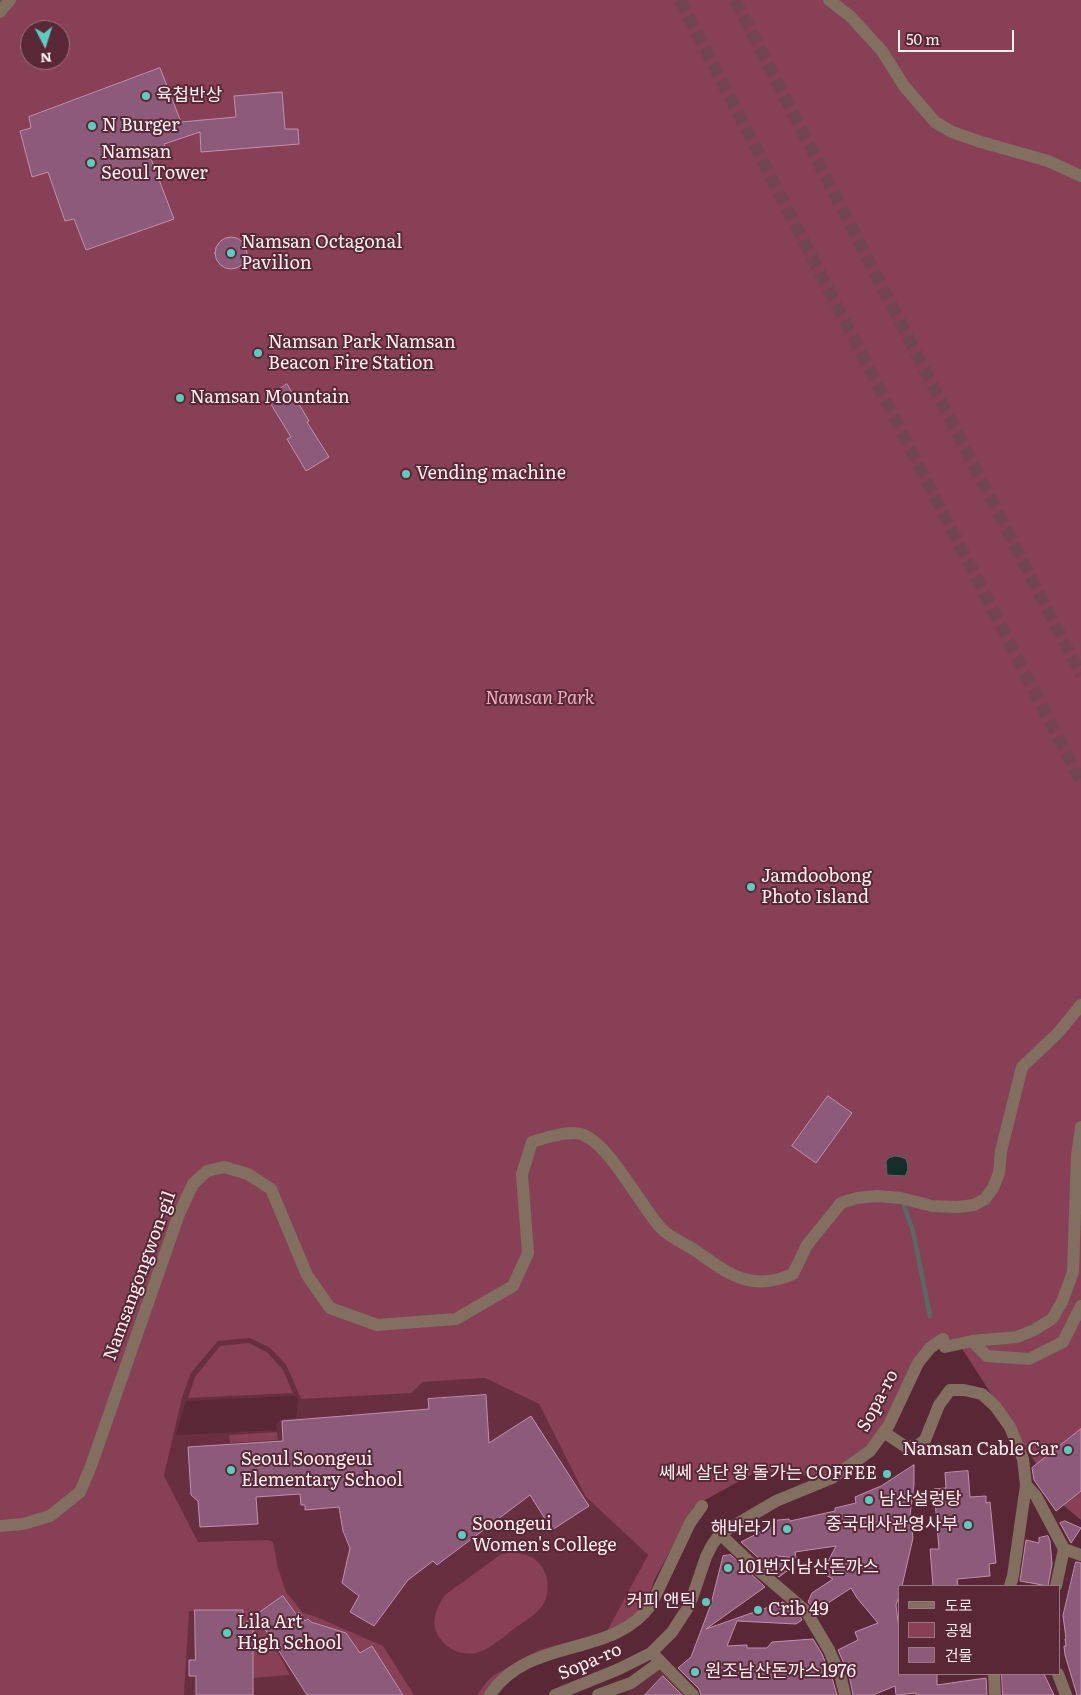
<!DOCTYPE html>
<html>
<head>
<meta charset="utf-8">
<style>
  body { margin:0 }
  #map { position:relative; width:1081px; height:1695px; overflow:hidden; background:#592736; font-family:Literata,"Noto Sans KR",serif }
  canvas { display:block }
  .legend { position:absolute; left:898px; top:1585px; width:162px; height:90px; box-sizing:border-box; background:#592736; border:1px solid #9b7782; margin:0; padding:6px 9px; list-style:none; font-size:15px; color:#fdf0f3 }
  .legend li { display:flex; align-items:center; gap:10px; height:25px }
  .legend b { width:25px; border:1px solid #9b7782 }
  .north { position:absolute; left:20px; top:20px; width:50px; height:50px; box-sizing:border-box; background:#592736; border:1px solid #9b7782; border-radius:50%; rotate:175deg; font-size:14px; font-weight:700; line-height:20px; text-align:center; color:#fdf0f3 }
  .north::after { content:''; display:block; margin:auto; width:18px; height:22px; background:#5acebd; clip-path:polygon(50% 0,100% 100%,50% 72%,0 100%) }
  .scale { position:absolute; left:898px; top:30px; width:116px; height:22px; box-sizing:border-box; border:2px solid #fdf0f3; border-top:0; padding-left:6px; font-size:15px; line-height:18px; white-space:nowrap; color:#fdf0f3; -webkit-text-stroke:4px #592736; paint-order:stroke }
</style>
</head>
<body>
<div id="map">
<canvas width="1081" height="1695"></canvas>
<ul class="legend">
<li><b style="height:6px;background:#826f5f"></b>도로</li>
<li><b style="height:14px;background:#874055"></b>공원</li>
<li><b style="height:14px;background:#8b5b79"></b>건물</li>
</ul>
<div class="north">N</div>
<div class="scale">50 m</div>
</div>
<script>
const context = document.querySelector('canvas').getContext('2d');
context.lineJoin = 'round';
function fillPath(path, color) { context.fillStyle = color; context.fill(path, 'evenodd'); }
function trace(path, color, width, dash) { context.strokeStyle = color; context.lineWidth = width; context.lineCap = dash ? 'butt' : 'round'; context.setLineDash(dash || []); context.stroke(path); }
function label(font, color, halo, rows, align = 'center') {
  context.font = font + ' Literata,"Noto Sans KR",serif'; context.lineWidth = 4; context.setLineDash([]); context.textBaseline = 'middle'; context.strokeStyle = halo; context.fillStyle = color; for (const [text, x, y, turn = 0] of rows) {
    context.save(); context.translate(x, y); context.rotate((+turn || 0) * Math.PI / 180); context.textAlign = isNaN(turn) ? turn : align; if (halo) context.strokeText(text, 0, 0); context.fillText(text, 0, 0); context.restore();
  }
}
const built = new Path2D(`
  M 250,1338 L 270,1348 L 286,1365 L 301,1399 L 423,1382 L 485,1378 L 539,1403 L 586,1497 L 648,1555 L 607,1631 L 539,1650 L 494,1675 L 487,1680 L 477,1695 L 184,1695 L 189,1597 L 164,1476 L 182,1398 L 191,1373 L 218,1341 ZM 295,1396 L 298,1399 L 296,1418 L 281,1419 L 276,1424 L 277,1430 L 176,1435 L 186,1401 ZM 277,1432 L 278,1440 L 230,1443 L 230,1435 Z
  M 661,1666 L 687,1695 L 628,1695 L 630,1688 Z`);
const green = new Path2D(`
  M 0,0 L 1081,0 L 1081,1520 L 1062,1504 L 959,1344 L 930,1348 L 889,1425 L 832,1478 L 758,1471 L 694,1506 L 655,1579 L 646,1602 L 632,1619 L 614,1631 L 543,1653 L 486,1695 L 477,1695 L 487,1681 L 494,1675 L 539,1650 L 607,1631 L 648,1555 L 586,1497 L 539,1404 L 485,1378 L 423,1382 L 411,1393 L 301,1399 L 286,1365 L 270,1348 L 250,1338 L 218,1341 L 191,1373 L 182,1398 L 164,1476 L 198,1542 L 267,1540 L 273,1542 L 278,1568 L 286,1592 L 303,1613 L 314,1616 L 383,1646 L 414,1695 L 403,1695 L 372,1646 L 360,1653 L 346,1633 L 315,1623 L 313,1621 L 311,1622 L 308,1619 L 305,1621 L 299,1612 L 296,1614 L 256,1613 L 290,1675 L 252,1678 L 243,1624 L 243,1610 L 189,1611 L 184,1695 L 0,1695 ZM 30,30 L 60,30 L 60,60 L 30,60 Z
  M 249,1343 L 268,1353 L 283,1370 L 293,1393 L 188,1398 L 195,1377 L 220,1346 Z
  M 277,1432 L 278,1440 L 230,1443 L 229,1435 Z
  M 511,1552 C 518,1553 526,1554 533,1558 C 548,1568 552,1589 543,1605 C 536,1615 523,1622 514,1629 C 503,1637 492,1648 479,1652 C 464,1657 447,1650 439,1637 C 430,1623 436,1608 445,1595 L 500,1555 Z`);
const water = new Path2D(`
  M 895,1156 L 901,1157 L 906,1159 C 908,1165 909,1170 905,1176 L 887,1175 L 886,1161 L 889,1158 Z`);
const stream = new Path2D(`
  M 902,1200 L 913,1231 L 930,1316`);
const building = new Path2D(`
  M 160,68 L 181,122 L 236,117 L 234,96 L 282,92 L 285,129 L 298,129 L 299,144 L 201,152 L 200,132 L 164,144 L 167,150 L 150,156 L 174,219 L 86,250 L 74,219 L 65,221 L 48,172 L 32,177 L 20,131 L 31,128 L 29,117 Z
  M215 253a16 16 0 1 1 32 0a16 16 0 1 1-32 0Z
  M 287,384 L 309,421 L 307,422 L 329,457 L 306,471 L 287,439 L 291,437 L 267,398 Z
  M 828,1096 L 852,1113 L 816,1163 L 792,1146 Z
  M 486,1395 L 489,1443 L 531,1416 L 589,1506 L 552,1530 L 530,1495 L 437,1565 L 433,1561 L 408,1580 L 374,1626 L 350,1612 L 359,1596 L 342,1583 L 350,1548 L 343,1531 L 339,1507 L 305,1510 L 305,1505 L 301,1505 L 300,1494 L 256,1497 L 258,1524 L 200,1527 L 198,1501 L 191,1495 L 188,1447 L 283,1441 L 282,1421 L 429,1409 L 428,1399 Z
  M 1081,1429 L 1081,1491 L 1056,1511 L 1034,1480 L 1032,1468 Z
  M 914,1465 L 914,1485 L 910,1515 L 913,1538 L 902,1586 L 900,1586 L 900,1594 L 896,1605 L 900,1638 L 900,1674 L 937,1674 L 937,1685 L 986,1678 L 987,1695 L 916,1695 L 916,1693 L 896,1695 L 895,1686 L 873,1695 L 853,1695 L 849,1675 L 838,1650 L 858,1640 L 855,1632 L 878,1623 L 857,1598 L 851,1588 L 816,1611 L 808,1602 L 812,1593 L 833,1579 L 822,1573 L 836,1546 L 795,1552 L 796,1558 L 777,1556 L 787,1571 L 779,1577 L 741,1542 L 768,1528 L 768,1521 L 789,1519 L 790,1521 L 835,1511 L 835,1508 L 856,1503 L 855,1497 L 881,1486 Z
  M 968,1471 L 970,1497 L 986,1496 L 986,1503 L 990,1502 L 996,1563 L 989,1564 L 990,1576 L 957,1579 L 958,1586 L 933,1586 L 930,1549 L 939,1549 L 934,1489 L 946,1488 L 945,1473 Z
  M 1065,1521 L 1081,1528 L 1071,1543 L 1060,1523 Z
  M 1048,1536 L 1050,1541 L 1052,1564 L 1048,1586 L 1020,1581 L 1026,1540 L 1039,1543 L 1039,1538 Z
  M 731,1555 L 765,1587 L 706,1629 L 783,1602 L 800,1616 L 802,1620 L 796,1624 L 737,1621 L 727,1646 L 747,1645 L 747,1648 L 767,1648 L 772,1642 L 813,1639 L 822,1654 L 833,1681 L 837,1695 L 701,1695 L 699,1689 L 678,1668 L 691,1657 L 711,1604 L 723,1556 Z
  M 1076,1562 L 1081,1563 L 1081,1695 L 1077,1695 L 1065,1655 L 1064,1646 L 1066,1646 L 1065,1639 L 1066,1638 L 1063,1616 Z
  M 283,1596 L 296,1614 L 299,1612 L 305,1621 L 308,1619 L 311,1622 L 346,1633 L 360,1653 L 372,1646 L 403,1695 L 307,1695 L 256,1615 Z
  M 195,1610 L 243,1610 L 243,1624 L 253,1618 L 253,1695 L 196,1695 L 196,1676 L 189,1676 L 189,1660 L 195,1660 Z
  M 1002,1674 L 1044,1674 L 1054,1695 L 1003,1695 Z
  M 663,1676 L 682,1695 L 645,1695 Z`);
const majorTunnel = new Path2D(`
  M 680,0 L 1081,782
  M 735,0 L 1081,675`);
const minor = new Path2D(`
  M 829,0 L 850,16 L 882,51 L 904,86 L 935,122 L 952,132 L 981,142 L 1048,161 L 1081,176
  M 0,12 L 10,0
  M 972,1341 L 987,1356 L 1029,1359 L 1063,1342 L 1081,1306
  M 885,1433 L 906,1447 L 917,1446 L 925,1440 L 939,1405 L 950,1390 L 964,1390 L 982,1394 L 995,1406 L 1010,1427 L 1023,1459 L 1026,1485 L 1013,1576 L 1010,1586
  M 1026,1485 L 1036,1496 L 1064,1549 L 1056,1586
  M 0,1526 L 23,1524 L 50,1516 L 80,1492 L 91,1466 L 179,1214 L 193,1184 L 207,1171 L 224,1167 L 248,1174 L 271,1189 L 307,1275 L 330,1308 L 377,1325 L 456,1319 L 513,1286 L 528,1253 L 522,1174 L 532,1142 C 545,1138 571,1129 584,1135 C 612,1148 639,1204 661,1228 C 669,1237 683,1243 693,1249 C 728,1273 749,1293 793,1274 L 807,1245 L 841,1203 L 857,1198 L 877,1196 L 901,1198 L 932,1206 L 957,1207 L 974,1205 L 985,1199 L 993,1188 L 999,1173 L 1001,1151 L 1022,1067 L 1058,1033 L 1081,1005
  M 720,1534 L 757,1569 L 806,1611 L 829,1650 L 841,1678 L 845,1695
  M 1064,1549 L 1081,1555
  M 655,1656 L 693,1695
  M 994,1674 L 995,1695
  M 1058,1674 L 1066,1695
  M 490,1695 C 528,1636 612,1659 651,1605 L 690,1523 L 702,1506
  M 555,1695 L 619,1669 L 651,1653 L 672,1632 L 687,1609 L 692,1598 L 706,1557 L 712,1545 L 720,1534 L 776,1501 L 832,1478 L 870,1451 L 889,1425 L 918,1363 L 930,1348 L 943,1339 L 945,1347 L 972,1341 L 1017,1337 L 1034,1330 L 1052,1319 L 1062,1302 L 1073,1272 L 1077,1155 L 1081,1127
  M 598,1695 L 631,1683 L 660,1662`);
const markers = [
  [146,96,5,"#5acebd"],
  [92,126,5,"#5acebd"],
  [91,163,5,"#5acebd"],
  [231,253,5,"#5acebd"],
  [258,353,5,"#5acebd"],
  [180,398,5,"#5acebd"],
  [406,474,5,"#5acebd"],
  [751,887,5,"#5acebd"],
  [1068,1450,5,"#5acebd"],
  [231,1470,5,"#5acebd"],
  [887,1474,5,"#5acebd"],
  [869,1500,5,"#5acebd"],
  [968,1525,5,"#5acebd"],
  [787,1529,5,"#5acebd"],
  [462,1535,5,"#5acebd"],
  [728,1568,5,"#5acebd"],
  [706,1602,5,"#5acebd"],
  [758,1610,5,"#5acebd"],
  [227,1633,5,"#5acebd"],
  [695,1672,5,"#5acebd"]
];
const poiNames = [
  ["육첩반상",156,96],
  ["N Burger",102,126],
  ["Namsan",101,153],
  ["Seoul Tower",101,174],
  ["Namsan Octagonal",241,243],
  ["Pavilion",241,264],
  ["Namsan Park Namsan",268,343],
  ["Beacon Fire Station",268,364],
  ["Namsan Mountain",190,398],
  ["Vending machine",416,474],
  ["Jamdoobong",761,877],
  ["Photo Island",761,898],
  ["Namsan Cable Car",1058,1450,"right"],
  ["Seoul Soongeui",241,1460],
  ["Elementary School",241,1481],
  ["쎄쎄 살단 왕 돌가는 COFFEE",877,1474,"right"],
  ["남산설렁탕",879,1500],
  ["Soongeui",472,1525],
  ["Women's College",472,1546],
  ["중국대사관영사부",958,1525,"right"],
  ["해바라기",777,1529,"right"],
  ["101번지남산돈까스",738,1568],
  ["커피 앤틱",696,1602,"right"],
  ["Crib 49",768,1610],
  ["Lila Art",237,1623],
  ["High School",237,1644],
  ["원조남산돈까스1976",705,1672]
];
const parkNames = [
  ["Namsan Park",540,699]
];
const streetNames = [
  ["Namsangongwon-gil",140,1276,-70],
  ["Sopa-ro",878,1401,-62],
  ["Sopa-ro",590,1662,-23]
];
fillPath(built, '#682f41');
fillPath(green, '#874055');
fillPath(water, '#162e2a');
trace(water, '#5b6866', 1);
trace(stream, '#5b6866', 4.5);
fillPath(building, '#8b5b79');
trace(building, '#c38fae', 1);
trace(majorTunnel, '#724552', 12, [12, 6]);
trace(minor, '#826f5f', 12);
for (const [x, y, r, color] of markers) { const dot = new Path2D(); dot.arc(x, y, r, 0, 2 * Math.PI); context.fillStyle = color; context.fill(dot); trace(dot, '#592736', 2); }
label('18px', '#fdf0f3', '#592736', poiNames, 'left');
label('italic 18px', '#edb0bf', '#592736', parkNames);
label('18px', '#fdf0f3', '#592736', streetNames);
</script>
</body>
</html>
